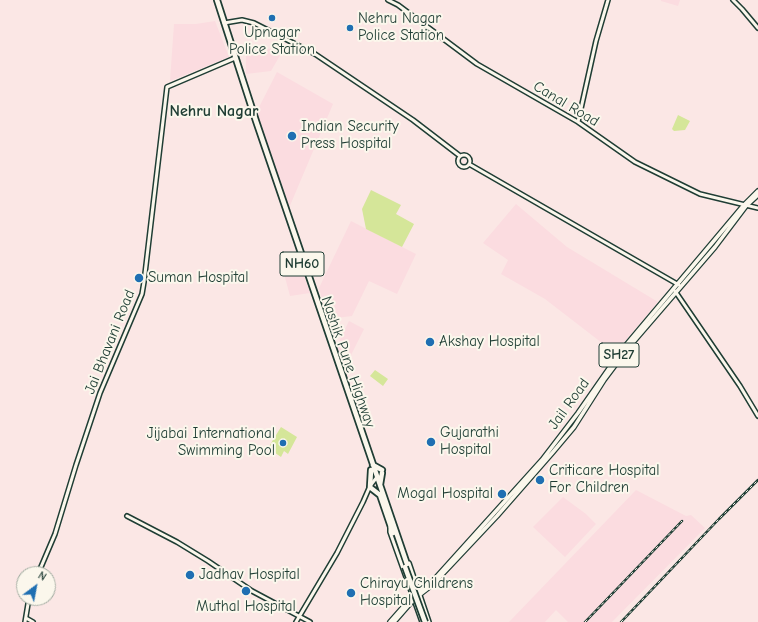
<!DOCTYPE html>
<html>
<head>
<meta charset="utf-8">
<style>
  body { margin:0 }
  #map { position:relative; width:758px; height:622px; overflow:hidden; background:#fbe7e5; font-family:"Comic Neue",sans-serif }
  canvas { display:block }
  .north { position:absolute; left:16px; top:566px; width:40px; height:40px; box-sizing:border-box; background:#fbf7ec; border:1px solid #a3ada2; border-radius:50%; rotate:32deg; font-size:11px; font-weight:700; line-height:16px; text-align:center; color:#1f3d34 }
  .north::after { content:''; display:block; margin:auto; width:14px; height:18px; background:#1f6fb2; clip-path:polygon(50% 0,100% 100%,50% 72%,0 100%) }
</style>
</head>
<body>
<div id="map">
<canvas width="758" height="622"></canvas>
<div class="north">N</div>
</div>
<script>
const context = document.querySelector('canvas').getContext('2d');
context.lineJoin = 'round';
function fillPath(path, color) { context.fillStyle = color; context.fill(path, 'evenodd'); }
function trace(path, color, width, dash) { context.strokeStyle = color; context.lineWidth = width; context.lineCap = dash ? 'butt' : 'round'; context.setLineDash(dash || []); context.stroke(path); }
function label(font, color, halo, rows, align = 'center') {
  context.font = font + ' "Comic Neue",sans-serif'; context.lineWidth = 4; context.setLineDash([]); context.textBaseline = 'middle'; context.strokeStyle = halo; context.fillStyle = color; for (const [text, x, y, turn = 0] of rows) {
    context.save(); context.translate(x, y); context.rotate((+turn || 0) * Math.PI / 180); context.textAlign = isNaN(turn) ? turn : align; if (halo) context.strokeText(text, 0, 0); context.fillText(text, 0, 0); context.restore();
  }
}
const built = new Path2D(`
  M 661,0 L 680,0 L 678,6 L 661,1 Z
  M 215,21 L 229,57 L 170,81 L 174,24 L 196,24 Z
  M 246,48 L 277,49 L 282,52 L 271,71 L 246,74 Z
  M 277,72 L 333,104 L 289,208 L 256,113 Z
  M 516,204 L 567,247 L 658,302 L 615,353 L 545,299 L 501,274 L 508,260 L 483,243 Z
  M 351,221 L 416,254 L 397,294 L 369,281 L 352,316 L 328,319 L 319,288 Z
  M 296,254 L 310,293 L 290,296 L 280,259 Z
  M 349,321 L 364,329 L 345,367 L 337,346 Z
  M 636,490 L 686,516 L 691,515 L 705,528 L 612,622 L 568,622 L 556,610 L 545,622 L 509,622 Z
  M 563,497 L 586,514 L 596,524 L 565,557 L 533,527 Z`);
const green = new Path2D(`
  M 678,115 L 690,121 L 685,130 L 674,131 L 672,129 Z
  M 371,190 L 401,205 L 396,214 L 414,224 L 402,247 L 366,229 L 362,209 Z
  M 375,370 L 388,379 L 383,386 L 370,376 Z
  M 281,427 L 297,437 L 288,454 L 284,451 L 281,457 L 268,448 Z`);
const secondary = new Path2D(`
  M 388,0 L 398,5 L 477,64 L 578,122 L 635,162 L 700,194 L 758,208
  M 733,0 L 742,9 L 758,28
  M 224,23 L 242,20 L 254,23 L 315,54 L 413,120 L 460,156
  M 578,122 L 596,41 L 608,0
  M458 161a6 6 0 1 1 12 0a6 6 0 1 1-12 0Z
  M 469,164 L 679,285
  M 675,291 L 740,386 L 758,416
  M 127,516 L 177,542 L 208,561 L 252,591 L 310,622
  M 390,527 L 390,532 L 422,622
  M 409,563 L 429,622
  M 38,574 L 55,534 L 76,465 L 100,393 L 142,294 L 144,282 L 167,87 L 235,58
  M 26,618 L 33,622
  M 25,622 L 29,598
  M 296,622 L 337,553 L 363,502 L 370,486 L 377,477`);
const primary = new Path2D(`
  M 415,581 L 426,586
  M 390,622 L 413,596 L 432,582 L 542,460 L 578,413 L 622,350 L 744,205 L 758,191
  M 394,622 L 414,599 L 432,585 L 450,566 L 497,516 L 553,452 L 574,427 L 604,380 L 628,348 L 715,247 L 746,206 L 758,195`);
const highway = new Path2D(`
  M 217,0 L 256,121 L 408,567
  M 373,465 L 382,470
  M 380,485 L 382,473
  M 370,487 L 371,470
  M 371,488 L 380,495
  M 380,495 L 393,533`);
const rail = new Path2D(`
  M 585,622 L 682,521
  M 621,622 L 719,519 L 758,480`);
const highwayBridge = new Path2D(`
  M 405,567 L 425,622`);
const markers = [
  [272,18,4,"#1f6fb2"],
  [350,28,4,"#1f6fb2"],
  [292,136,5,"#1f6fb2"],
  [139,278,5,"#1f6fb2"],
  [430,342,5,"#1f6fb2"],
  [431,442,5,"#1f6fb2"],
  [283,443,4,"#1f6fb2"],
  [540,480,5,"#1f6fb2"],
  [502,494,5,"#1f6fb2"],
  [190,575,5,"#1f6fb2"],
  [246,591,5,"#1f6fb2"],
  [351,593,5,"#1f6fb2"]
];
const shields = [
  [302,264,44],
  [619,355,40]
];
const shieldNames = [
  ["NH60",302,264],
  ["SH27",619,355]
];
const poiNames = [
  ["Nehru Nagar",358,19],
  ["Police Station",358,36],
  ["Upnagar",272,33,"center"],
  ["Police Station",272,50,"center"],
  ["Indian Security",301,127],
  ["Press Hospital",301,144],
  ["Suman Hospital",148,278],
  ["Akshay Hospital",439,342],
  ["Gujarathi",440,433],
  ["Hospital",440,450],
  ["Jijabai International",275,434,"right"],
  ["Swimming Pool",275,451,"right"],
  ["Criticare Hospital",549,471],
  ["For Children",549,488],
  ["Mogal Hospital",493,494,"right"],
  ["Jadhav Hospital",199,575],
  ["Chirayu Childrens",360,584],
  ["Hospital",360,601],
  ["Muthal Hospital",246,607,"center"]
];
const streetNames = [
  ["Canal Road",566,104,31],
  ["Jai Bhavani Road",110,342,-68],
  ["Nashik Pune Highway",348,362,71],
  ["Jail Road",569,404,-54]
];
const neighbourhoodNames = [
  ["Nehru Nagar",214,111]
];
fillPath(built, '#fbdce0');
fillPath(green, '#d5e699');
trace(secondary, '#1f3d34', 6);
trace(primary, '#1f3d34', 6);
trace(highway, '#1f3d34', 8);
trace(secondary, '#fbf7ec', 3);
trace(primary, '#fbf7ec', 3.5);
trace(highway, '#fbf7ec', 4.5);
trace(rail, '#1f3d34', 2.5);
trace(rail, '#fbf7ec', 1, [3]);
trace(highwayBridge, '#1f3d34', 8, []);
trace(highwayBridge, '#fbf7ec', 4.5);
for (const [x, y, r, color] of markers) { const dot = new Path2D(); dot.arc(x, y, r, 0, 2 * Math.PI); context.fillStyle = color; context.fill(dot); trace(dot, '#fbf7ec', 1.5); }
for (const [x, y, w] of shields) { const box = new Path2D(); box.roundRect(x - w / 2, y - 12, w, 24, 3); context.fillStyle = '#fbf7ec'; context.fill(box); trace(box, '#1f3d34', 1); }
label('bold 14px', '#1f3d34', null, shieldNames);
label('15px', '#1f3d34', '#fbf7ec', poiNames, 'left');
label('15px', '#1f3d34', '#fbf7ec', streetNames);
label('bold 16px', '#1f3d34', '#fbf7ec', neighbourhoodNames);
</script>
</body>
</html>
